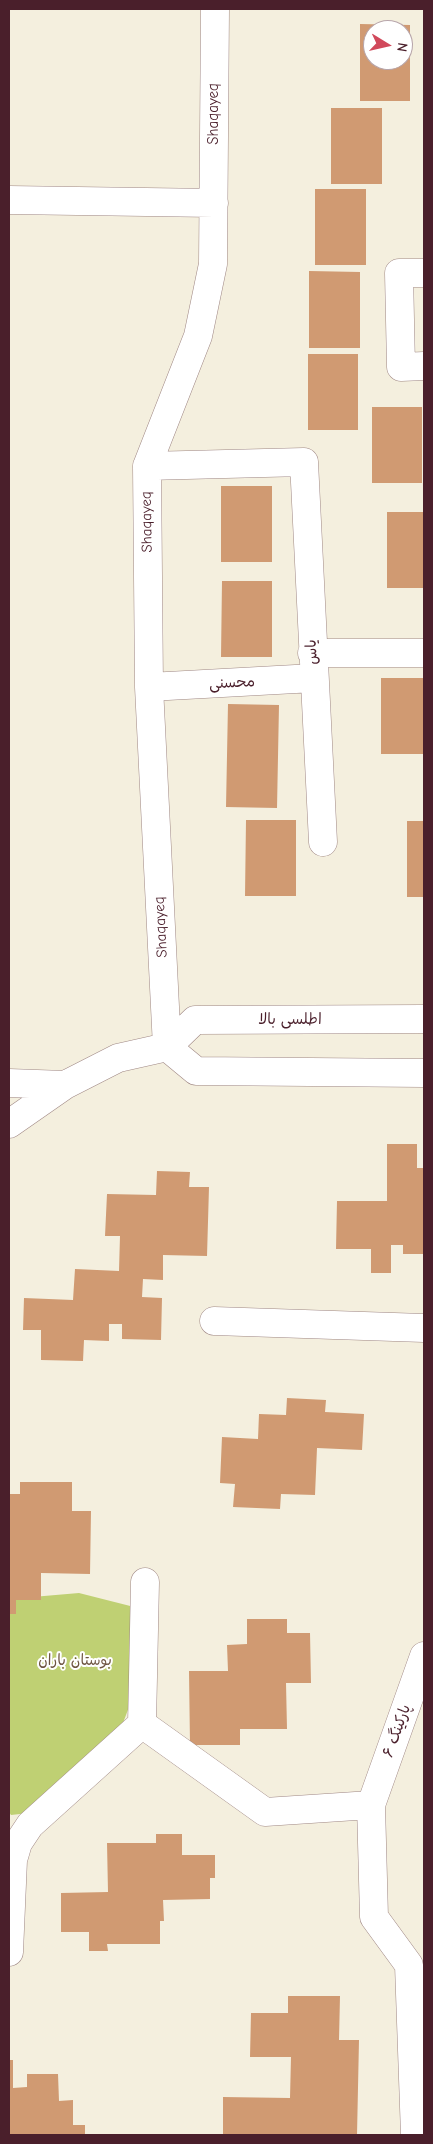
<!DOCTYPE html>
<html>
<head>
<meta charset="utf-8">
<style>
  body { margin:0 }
  #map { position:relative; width:433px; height:2144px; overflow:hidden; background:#f4efde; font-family:"Comic Neue",sans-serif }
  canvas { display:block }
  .frame { position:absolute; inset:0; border:10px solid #4a1f2b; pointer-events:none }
  .north { position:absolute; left:363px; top:20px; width:50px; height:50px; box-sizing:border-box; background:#fff; border:1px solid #b7a5aa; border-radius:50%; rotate:99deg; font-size:14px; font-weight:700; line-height:20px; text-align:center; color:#4a1f2b }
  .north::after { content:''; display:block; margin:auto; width:18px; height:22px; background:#d1495b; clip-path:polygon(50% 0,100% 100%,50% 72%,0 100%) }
</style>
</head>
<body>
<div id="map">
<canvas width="433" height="2144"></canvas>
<div class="frame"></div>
<div class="north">N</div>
</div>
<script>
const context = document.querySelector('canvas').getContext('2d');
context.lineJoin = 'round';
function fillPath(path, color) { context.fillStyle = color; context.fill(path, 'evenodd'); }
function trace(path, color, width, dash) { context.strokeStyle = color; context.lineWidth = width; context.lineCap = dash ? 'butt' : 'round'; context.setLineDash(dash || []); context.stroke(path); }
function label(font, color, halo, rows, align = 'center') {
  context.font = font + ' "Comic Neue","Playpen Sans Arabic",sans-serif'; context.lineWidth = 4; context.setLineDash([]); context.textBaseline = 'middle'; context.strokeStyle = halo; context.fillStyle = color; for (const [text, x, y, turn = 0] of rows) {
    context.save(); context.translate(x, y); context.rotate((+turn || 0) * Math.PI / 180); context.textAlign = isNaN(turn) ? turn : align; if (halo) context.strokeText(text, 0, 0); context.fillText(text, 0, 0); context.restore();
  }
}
const green = new Path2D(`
  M 79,1593 L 146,1610 L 141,1675 L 117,1739 L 47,1811 L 11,1815 L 9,1812 L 9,1599 Z`);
const building = new Path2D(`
  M 360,24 L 410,25 L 410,101 L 360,101 ZM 373,30 L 403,30 L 403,60 L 373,60 Z
  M 331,108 L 382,108 L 382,184 L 331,184 Z
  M 315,189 L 366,189 L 366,265 L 315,265 Z
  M 309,271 L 360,272 L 360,348 L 309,348 Z
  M 308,354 L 358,354 L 358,430 L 308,430 Z
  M 372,407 L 422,407 L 422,483 L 372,483 Z
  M 221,486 L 272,486 L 272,562 L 221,562 Z
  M 387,512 L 424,512 L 424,588 L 387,588 Z
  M 222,581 L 272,581 L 272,657 L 221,657 Z
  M 381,678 L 424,678 L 424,754 L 381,754 Z
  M 228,704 L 279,705 L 277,808 L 226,807 Z
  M 246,820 L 296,820 L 296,896 L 245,896 Z
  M 407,821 L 424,821 L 424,897 L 407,897 Z
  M 387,1144 L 417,1144 L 417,1168 L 424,1168 L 424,1254 L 403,1254 L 403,1245 L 391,1245 L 391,1273 L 371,1273 L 371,1249 L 336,1249 L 337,1201 L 387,1201 Z
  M 157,1171 L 190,1172 L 189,1187 L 209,1187 L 207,1256 L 163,1255 L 163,1280 L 143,1279 L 142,1297 L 162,1298 L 161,1340 L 122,1339 L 122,1324 L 109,1324 L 109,1341 L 84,1340 L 83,1361 L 41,1360 L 41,1330 L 23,1330 L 24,1298 L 73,1300 L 75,1269 L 119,1271 L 120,1236 L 105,1236 L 107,1194 L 156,1195 Z
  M 287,1398 L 326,1400 L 325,1412 L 364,1414 L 362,1450 L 317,1448 L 315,1495 L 281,1494 L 280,1509 L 233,1507 L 235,1484 L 220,1483 L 222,1437 L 258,1439 L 259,1414 L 286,1415 Z
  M 20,1482 L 72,1482 L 72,1511 L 91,1511 L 90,1574 L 41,1573 L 41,1600 L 16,1600 L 16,1614 L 9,1614 L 9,1494 L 20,1494 Z
  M 247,1619 L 287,1619 L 287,1633 L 310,1633 L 311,1683 L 286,1683 L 287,1729 L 240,1729 L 240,1745 L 190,1745 L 189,1671 L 228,1671 L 227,1645 L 247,1644 Z
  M 156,1834 L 182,1834 L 182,1855 L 215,1855 L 215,1878 L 210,1878 L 210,1899 L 163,1900 L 164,1921 L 160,1921 L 160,1944 L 107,1944 L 108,1951 L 89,1951 L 89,1932 L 61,1932 L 61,1893 L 108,1892 L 107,1843 L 156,1843 Z
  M 288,1996 L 340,1996 L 339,2040 L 359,2040 L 357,2135 L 223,2135 L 223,2097 L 290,2098 L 291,2057 L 250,2057 L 251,2013 L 288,2013 Z
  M 9,2060 L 13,2060 L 13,2088 L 27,2087 L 27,2074 L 58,2074 L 59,2101 L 73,2100 L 73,2125 L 85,2125 L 85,2135 L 9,2135 Z`);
const minor = new Path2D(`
  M 9,200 L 214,203
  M 424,273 L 399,273 L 401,367 L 424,366
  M 147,466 L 304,462 L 323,842
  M 312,653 L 424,653
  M 149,687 L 314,678
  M 167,1047 L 149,687 L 147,466 L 198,336 L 213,264 L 215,9
  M 167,1047 L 196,1071 L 424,1073
  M 9,1083 L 65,1085
  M 9,1124 L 65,1085 L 118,1058 L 167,1047 L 195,1020 L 424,1019
  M 214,1321 L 424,1328
  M 142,1724 L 265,1812 L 371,1805
  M 9,1952 L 13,1860 L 18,1843 L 30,1825 L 142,1724 L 145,1582
  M 415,2135 L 409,1965 L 374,1917 L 371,1805 L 424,1656`);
const streetNames = [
  ["Shaqayeq",214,114,-90],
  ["Shaqayeq",147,522,-91],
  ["یاس",312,652,-93],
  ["محسنی",232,683,-3],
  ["Shaqayeq",161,927,-93],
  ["اطلسی بالا",290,1020],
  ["پارکینگ ۶",397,1731,-70]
];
const parkNames = [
  ["بوستان باران",75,1661]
];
fillPath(green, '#bfd073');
fillPath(building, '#d09a72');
trace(minor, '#9f8784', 29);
trace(minor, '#fff', 28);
label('15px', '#4a1f2b', '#fff', streetNames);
label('15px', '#6d5441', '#fff', parkNames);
</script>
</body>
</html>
